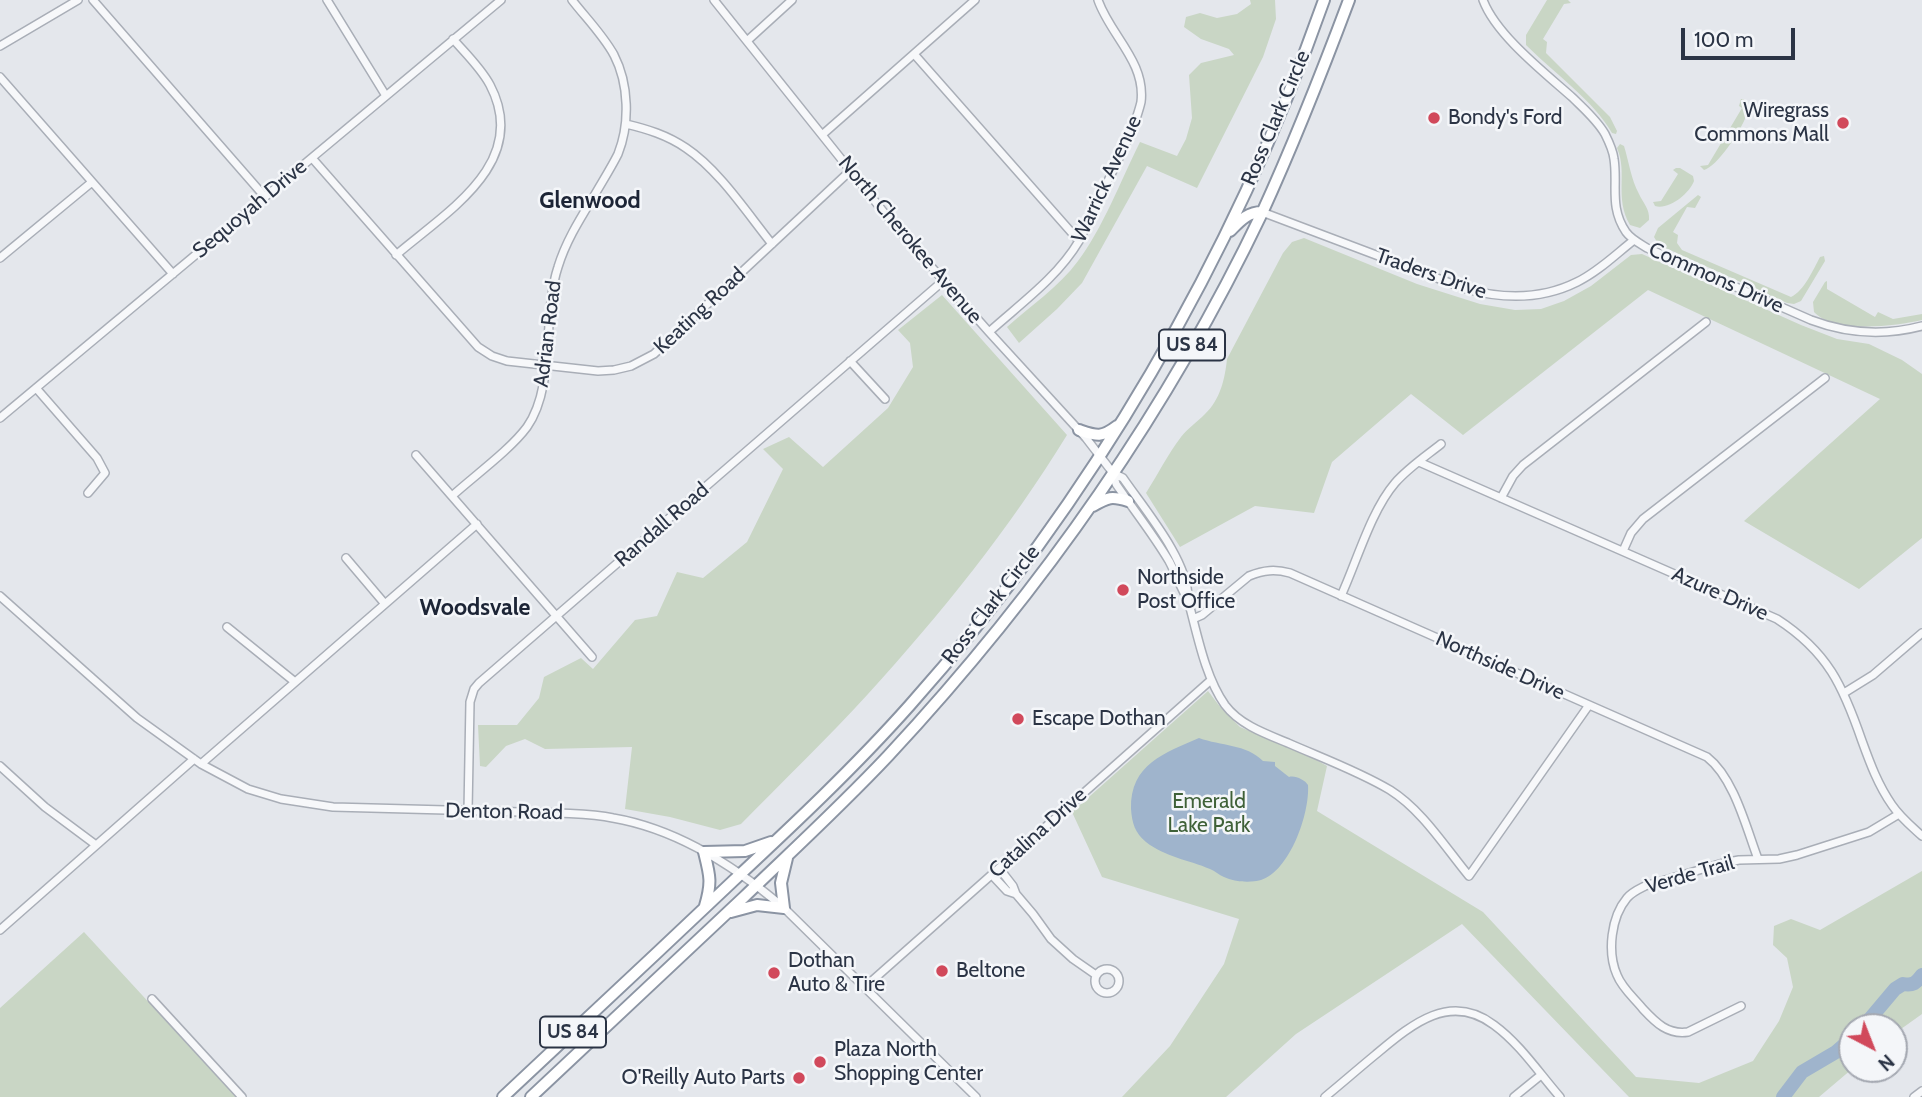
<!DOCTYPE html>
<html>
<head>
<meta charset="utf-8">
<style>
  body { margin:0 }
  #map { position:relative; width:1922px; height:1097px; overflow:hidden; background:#e4e7ec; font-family:Cabin,sans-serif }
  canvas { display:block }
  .north { position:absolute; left:1838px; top:1013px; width:70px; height:70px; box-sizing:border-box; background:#f4f6f9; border:2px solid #a4a8b1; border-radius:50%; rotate:138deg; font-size:19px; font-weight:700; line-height:28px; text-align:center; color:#2b3445 }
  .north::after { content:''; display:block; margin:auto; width:24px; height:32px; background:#d1495b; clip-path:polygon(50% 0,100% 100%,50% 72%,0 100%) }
  .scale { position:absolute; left:1681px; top:28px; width:114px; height:32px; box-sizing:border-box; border:4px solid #2b3445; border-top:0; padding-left:9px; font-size:21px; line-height:24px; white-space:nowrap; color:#2b3445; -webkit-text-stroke:5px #f4f6f9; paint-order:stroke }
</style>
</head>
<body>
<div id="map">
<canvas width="1922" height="1097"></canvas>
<div class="north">N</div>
<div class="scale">100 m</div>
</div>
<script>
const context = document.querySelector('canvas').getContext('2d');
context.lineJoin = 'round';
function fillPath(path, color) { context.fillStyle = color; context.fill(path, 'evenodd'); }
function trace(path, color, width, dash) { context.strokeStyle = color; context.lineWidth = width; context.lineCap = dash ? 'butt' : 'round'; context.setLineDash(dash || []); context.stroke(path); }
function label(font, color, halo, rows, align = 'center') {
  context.font = font + ' Cabin,sans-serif'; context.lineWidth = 5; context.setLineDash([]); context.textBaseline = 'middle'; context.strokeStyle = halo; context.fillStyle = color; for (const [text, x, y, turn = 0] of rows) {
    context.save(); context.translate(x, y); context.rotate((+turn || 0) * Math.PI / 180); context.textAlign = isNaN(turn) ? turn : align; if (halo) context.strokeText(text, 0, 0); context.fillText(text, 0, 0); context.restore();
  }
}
const green = new Path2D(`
  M 1250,0 L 1275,0 L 1276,19 L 1263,57 L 1197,188 L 1147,166 L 1082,283 L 1057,309 L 1019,343 L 1007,327 C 1030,306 1059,287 1078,261 C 1103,228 1121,180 1140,142 L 1177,156 L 1186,139 L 1192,118 L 1189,75 L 1201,63 L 1234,55 L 1229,49 L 1201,39 L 1184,27 L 1186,17 L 1200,13 L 1217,18 L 1237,14 L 1251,4 Z
  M 1547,0 L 1568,0 L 1571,3 L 1564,4 L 1543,39 L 1547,42 L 1546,53 L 1610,117 L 1617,131 L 1616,134 L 1612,133 C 1594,101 1553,72 1526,45 L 1526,35 Z
  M 1741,99 L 1744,99 C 1746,105 1747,110 1746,116 C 1742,129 1717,167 1704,170 L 1700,166 L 1708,165 L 1742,108 L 1739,106 Z
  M 1620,144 L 1624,146 C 1629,162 1631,179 1639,194 C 1643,203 1650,209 1649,220 L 1640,228 L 1630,225 C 1614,197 1628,173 1617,148 Z
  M 1680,168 L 1693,176 L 1694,181 C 1689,194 1669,210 1655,206 L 1653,202 L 1661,201 L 1678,174 L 1673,170 L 1676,168 Z
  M 1698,195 L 1701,197 L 1695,208 L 1687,207 L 1673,232 L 1678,235 L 1677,243 L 1682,250 L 1791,297 C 1804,291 1813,270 1820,257 L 1824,256 L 1825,261 L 1801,301 L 1794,304 L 1787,303 L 1659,245 L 1654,237 L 1658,228 Z
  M 1304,238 L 1417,284 L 1480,304 L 1515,310 L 1541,309 L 1564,301 L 1591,286 L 1631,255 L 1642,254 L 1801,325 L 1837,339 L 1869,344 L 1902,360 L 1922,374 L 1922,538 L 1859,589 L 1744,521 L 1880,399 L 1648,290 L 1463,435 L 1411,394 L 1332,462 L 1314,513 L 1255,506 L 1180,547 L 1146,493 C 1158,474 1168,454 1181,437 C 1188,428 1197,422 1205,414 C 1220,400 1225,379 1227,359 L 1283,253 L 1292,242 Z
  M 1827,281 L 1827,289 L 1875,317 L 1878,312 L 1893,319 L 1922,314 L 1922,320 C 1895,326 1835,334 1814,312 L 1813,302 L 1825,282 Z
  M 942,295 L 1067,435 C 1010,528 941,614 868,694 C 827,739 783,781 741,824 L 720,830 L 670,817 L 625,809 L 632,747 L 545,749 L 525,739 L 506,746 L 486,767 L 480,766 L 478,725 L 517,725 L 539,698 L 544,677 L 581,658 L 593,669 L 635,620 L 657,616 L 677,572 L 703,578 L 747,542 L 783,469 L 763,449 L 789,437 L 823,467 L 888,408 L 913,367 L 910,343 L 898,330 Z
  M 1208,691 L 1221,708 L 1240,727 L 1313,758 L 1327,766 L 1317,811 L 1483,912 L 1636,1077 L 1699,1083 L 1753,1061 L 1779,1021 L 1793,987 L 1787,958 L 1773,945 L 1774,926 L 1791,919 L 1820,930 L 1922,871 L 1922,1014 L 1894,1034 L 1894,1027 L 1852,1027 L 1852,1069 L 1819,1097 L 1629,1097 L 1462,924 L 1296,1034 L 1226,1097 L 1122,1097 L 1170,1046 L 1224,964 L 1239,919 L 1102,877 L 1072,812 Z
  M 84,932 L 236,1097 L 0,1097 L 0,1008 Z`);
const water = new Path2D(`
  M 1199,738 C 1221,746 1246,744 1263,761 L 1275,762 L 1275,766 L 1289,777 C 1295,775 1305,780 1308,785 C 1310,813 1290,871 1261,880 C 1250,883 1234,882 1224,877 C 1219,875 1215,871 1210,869 C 1189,860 1165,857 1146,842 C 1135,833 1132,823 1131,809 C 1130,764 1165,753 1199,738 Z`);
const river = new Path2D(`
  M 1863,1027 L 1895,989 L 1903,984 C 1913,986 1916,983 1922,975
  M 1783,1097 L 1802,1072 L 1836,1052 L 1852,1038`);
const minor = new Path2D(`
  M 93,0 L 265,197
  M 327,0 L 386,96
  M 714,0 L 890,220 L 989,332 L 1086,438 L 1113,473 L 1116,484 C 1133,509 1153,534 1169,561 C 1176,574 1180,587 1188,600 C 1197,633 1205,677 1225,705 C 1240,725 1266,734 1288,743 C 1322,758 1358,771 1390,790 C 1422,810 1445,847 1469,876 L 1589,705
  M 1483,0 C 1496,35 1545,73 1573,98 C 1584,109 1597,120 1605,134 C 1609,142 1613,150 1614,159 C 1618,185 1609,207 1626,232 C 1631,239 1639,243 1647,248 L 1811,320 C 1848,334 1884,336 1922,326
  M 747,41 L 792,0
  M 0,46 L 78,0
  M 914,54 L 1079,241
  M 0,77 L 173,274
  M 626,124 C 647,129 667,135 686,148 C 719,170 747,213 772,244
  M 822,135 L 975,0
  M 312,158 L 478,347 L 492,356 L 507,361 L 598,371 L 614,370 L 631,366 L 654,354 L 850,171
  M 1262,212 L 1466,289 C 1503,299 1541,300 1577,282 C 1598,272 1616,254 1634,240
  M 396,255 C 446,212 531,163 490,85 C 481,68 466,54 453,39
  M 0,258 L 92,182
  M 989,332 C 1020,304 1057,278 1079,241 L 1133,129 C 1135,121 1139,111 1141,102 C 1146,62 1110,35 1098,0
  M 850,361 L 885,399
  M 36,388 L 97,458 L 105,473 L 88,493
  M 0,418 L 501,0
  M 416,455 L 592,657
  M 1419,462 L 1777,619 C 1828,652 1843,686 1862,741 C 1870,763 1878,785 1892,805 C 1900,817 1911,826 1922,836
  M 1113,473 L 1123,478 C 1145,510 1188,560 1188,598
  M 452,496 C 474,476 510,450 527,427 C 556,386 542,315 558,267 C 566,241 580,219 594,196 C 602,182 611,168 618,154 C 630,124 629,84 614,55 C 603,35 586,18 572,0
  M 1501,498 L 1513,476 L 1523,465 L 1706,322
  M 1623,551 L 1631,533 L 1643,519 L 1825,378
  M 346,558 L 385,604
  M 0,596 L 137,718 L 201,764 L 248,789 L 281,799 L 333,807 L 559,813 C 577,814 595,814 613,818 C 677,829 736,867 784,908 L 976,1097
  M 1341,596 C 1357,561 1371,511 1395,483 C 1408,468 1426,456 1441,444
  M 1193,619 L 1202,615 L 1249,576 C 1264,570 1275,569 1290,573 L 1707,757 C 1734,778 1746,827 1758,859
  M 227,627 L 295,682
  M 1844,693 L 1873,675 L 1922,633
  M 201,764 L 477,524
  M 0,766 L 45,807 L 96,845
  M 468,811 L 470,702 L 474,689 L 479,683 L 943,281
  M 999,868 L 1013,886 L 1016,894 L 1033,914 L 1051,939 L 1073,959 L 1096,975
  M 992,875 L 1007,891 L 1016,894
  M 0,930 L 194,759
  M1095 981a12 12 0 1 1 24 0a12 12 0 1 1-24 0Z
  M 865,987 L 1211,680
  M 152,999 L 242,1097
  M 1741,1006 L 1688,1032 C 1668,1035 1656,1023 1643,1009 C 1634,998 1622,988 1617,975 C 1607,952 1611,917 1627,898 C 1632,892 1639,889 1645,886 L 1723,863 L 1739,860 L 1779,859 L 1797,855 L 1869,832 L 1899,814
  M 1325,1097 C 1342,1083 1358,1069 1375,1055 C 1410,1026 1449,991 1494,1025 C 1520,1044 1539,1073 1560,1097
  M 1514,1097 L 1541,1075
  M 1914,1097 L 1922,1091`);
const highway = new Path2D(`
  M 1230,231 C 1239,222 1247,212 1262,212
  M 1079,430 C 1097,436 1101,438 1117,426
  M 1093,506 C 1108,497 1112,496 1128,501
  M 705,906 C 712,882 710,876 704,852 L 745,851 L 771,842
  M 731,912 L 757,905 L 784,908 L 781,883 L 787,858
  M 503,1097 C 580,1025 656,954 732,882 C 793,825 854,768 910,705 C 1092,501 1233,258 1324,0
  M 531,1097 C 602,1030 673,964 744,897 C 793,850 842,805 888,756 C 1038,595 1167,412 1262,213 C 1294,143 1322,72 1349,0`);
const markers = [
  [1434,118,7,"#d1495b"],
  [1843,123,7,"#d1495b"],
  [1123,590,7,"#d1495b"],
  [1018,719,7,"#d1495b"],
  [942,971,7,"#d1495b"],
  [774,973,7,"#d1495b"],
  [820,1062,7,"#d1495b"],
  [799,1078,7,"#d1495b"]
];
const shields = [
  [1192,345,66],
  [573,1032,66]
];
const shieldNames = [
  ["US 84",1192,345],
  ["US 84",573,1032]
];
const poiNames = [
  ["Wiregrass",1829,111,"right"],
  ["Commons Mall",1829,135,"right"],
  ["Bondy's Ford",1448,118],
  ["Northside",1137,578],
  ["Post Office",1137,602],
  ["Escape Dothan",1032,719],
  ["Dothan",788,961],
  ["Auto & Tire",788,985],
  ["Beltone",956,971],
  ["Plaza North",834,1050],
  ["Shopping Center",834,1074],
  ["O'Reilly Auto Parts",785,1078,"right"]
];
const streetNames = [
  ["Ross Clark Circle",1276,118,-67],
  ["Warrick Avenue",1107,179,-65],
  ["Sequoyah Drive",250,209,-40],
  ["North Cherokee Avenue",910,240,50],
  ["Traders Drive",1431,274,19],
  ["Commons Drive",1716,278,24],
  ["Keating Road",700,311,-43],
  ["Adrian Road",548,334,-83],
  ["Randall Road",662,525,-41],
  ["Azure Drive",1720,594,24],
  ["Ross Clark Circle",991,605,-52],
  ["Northside Drive",1500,666,24],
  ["Denton Road",504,812,1],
  ["Catalina Drive",1038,833,-42],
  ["Verde Trail",1690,875,-16]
];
const parkNames = [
  ["Emerald",1209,802],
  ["Lake Park",1209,826]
];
const neighbourhoodNames = [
  ["Glenwood",590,201],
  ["Woodsvale",475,608]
];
fillPath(green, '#c9d6c5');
fillPath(water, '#9fb4cc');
trace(river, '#9fb4cc', 14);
trace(minor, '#a9aeb7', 10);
trace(highway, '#8b94a3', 14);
trace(minor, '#f7f8fa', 7);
trace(highway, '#fff', 10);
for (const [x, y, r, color] of markers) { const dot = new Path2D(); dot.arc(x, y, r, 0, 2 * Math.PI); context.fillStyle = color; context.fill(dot); trace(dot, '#f4f6f9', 2.5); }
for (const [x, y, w] of shields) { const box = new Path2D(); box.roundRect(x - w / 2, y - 15.5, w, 31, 5); context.fillStyle = '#f4f6f9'; context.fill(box); trace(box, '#2b3445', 2); }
label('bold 19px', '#2b3445', null, shieldNames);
label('21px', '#2b3445', '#f4f6f9', poiNames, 'left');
label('21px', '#2b3445', '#f4f6f9', streetNames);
label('21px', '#3f6138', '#f4f6f9', parkNames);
label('bold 23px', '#1d2536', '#f4f6f9', neighbourhoodNames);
</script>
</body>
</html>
